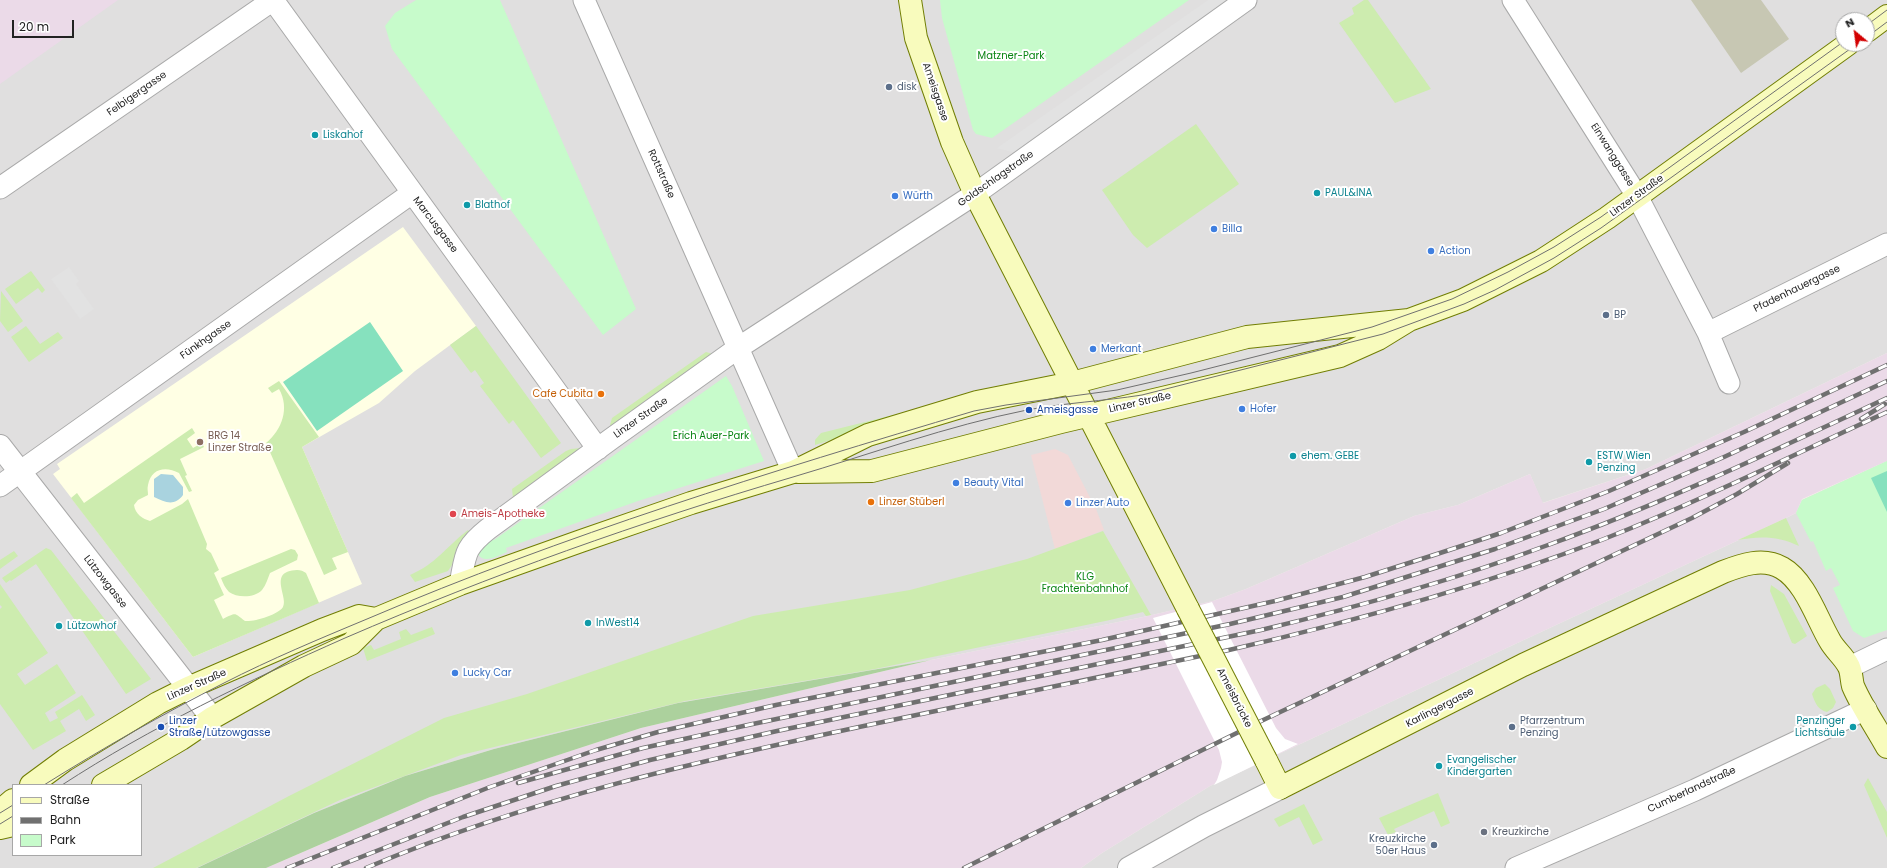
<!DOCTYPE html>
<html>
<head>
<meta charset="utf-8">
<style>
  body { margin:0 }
  #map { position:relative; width:1887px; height:868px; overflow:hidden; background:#f2efe8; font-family:Poppins,sans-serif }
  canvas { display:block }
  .legend { position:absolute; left:12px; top:784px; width:130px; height:72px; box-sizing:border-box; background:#fff; border:1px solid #a7a7a7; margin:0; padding:5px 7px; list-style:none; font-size:12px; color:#222 }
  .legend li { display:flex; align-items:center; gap:8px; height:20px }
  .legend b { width:20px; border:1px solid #a7a7a7 }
  .north { position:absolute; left:1835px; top:12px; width:40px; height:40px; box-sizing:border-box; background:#fff; border:1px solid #a7a7a7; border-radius:50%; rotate:331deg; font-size:11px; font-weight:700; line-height:16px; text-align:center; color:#222 }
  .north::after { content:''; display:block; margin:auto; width:14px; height:18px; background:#d30001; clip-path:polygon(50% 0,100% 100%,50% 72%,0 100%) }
  .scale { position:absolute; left:12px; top:20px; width:62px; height:18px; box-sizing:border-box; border:2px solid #222; border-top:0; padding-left:5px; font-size:12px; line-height:14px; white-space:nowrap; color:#222; -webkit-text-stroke:3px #fff; paint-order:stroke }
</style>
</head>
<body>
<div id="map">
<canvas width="1887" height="868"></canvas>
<ul class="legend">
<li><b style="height:5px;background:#f8fbbd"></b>Straße</li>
<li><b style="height:5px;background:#707070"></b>Bahn</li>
<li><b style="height:11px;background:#c7fbcb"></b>Park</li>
</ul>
<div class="north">N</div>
<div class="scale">20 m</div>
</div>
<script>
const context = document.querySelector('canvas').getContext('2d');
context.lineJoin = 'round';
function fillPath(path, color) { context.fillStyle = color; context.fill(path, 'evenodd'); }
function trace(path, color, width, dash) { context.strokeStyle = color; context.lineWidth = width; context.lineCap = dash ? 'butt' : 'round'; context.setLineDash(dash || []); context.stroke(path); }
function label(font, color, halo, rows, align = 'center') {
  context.font = font + ' Poppins,sans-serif'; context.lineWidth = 4; context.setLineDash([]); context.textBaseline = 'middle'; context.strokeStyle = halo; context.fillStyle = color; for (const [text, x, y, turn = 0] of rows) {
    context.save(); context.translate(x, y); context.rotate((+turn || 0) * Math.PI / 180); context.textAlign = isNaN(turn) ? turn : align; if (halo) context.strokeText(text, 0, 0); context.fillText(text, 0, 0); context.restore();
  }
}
const residential = new Path2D(`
  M 0,0 L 1887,0 L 1887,353 L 1646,469 L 1542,503 L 1530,474 L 1458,505 L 1414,516 L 1246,589 L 1213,601 L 1143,617 L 931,660 L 678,703 L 494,749 L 405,776 L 314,813 L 197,868 L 0,868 ZM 1843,20 L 1867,20 L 1867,44 L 1843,44 ZM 13,785 L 141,785 L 141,855 L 13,855 Z
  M 1887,461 L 1887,868 L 1081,868 L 1102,853 L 1210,786 L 1786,518 L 1796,513 L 1802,500 Z`);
const commercial = new Path2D(`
  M 1055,449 L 1068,455 L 1096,509 L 1104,530 L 1055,549 L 1031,455 Z`);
const industrial = new Path2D(`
  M 0,0 L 118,0 L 0,84 Z
  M 1887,353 L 1887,461 L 1802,499 L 1796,513 L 1786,518 L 1210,786 L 1102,853 L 1081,868 L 266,868 L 430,797 L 641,728 L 931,660 L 1143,617 L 1213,601 L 1246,589 L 1414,516 L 1458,505 L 1530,474 L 1543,503 L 1646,469 Z`);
const education = new Path2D(`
  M 403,227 L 476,326 L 415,371 L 379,403 L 302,447 L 362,584 L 193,657 L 53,474 L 60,469 L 57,464 Z`);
const construction = new Path2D(`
  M 1691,0 L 1761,0 L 1789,39 L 1741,73 Z`);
const grass = new Path2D(`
  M 1364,0 L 1368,0 L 1431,89 L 1395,103 L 1339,23 L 1354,14 L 1352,8 Z
  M 1196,124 L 1239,184 L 1147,248 L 1133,235 L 1102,190 Z
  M 31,271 L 45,290 L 42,293 L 38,288 L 16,304 L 5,289 Z
  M 1,291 L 23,321 L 8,332 L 0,321 Z
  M 26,326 L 40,344 L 58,332 L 63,338 L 29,362 L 11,337 Z
  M 476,326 L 561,443 L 541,458 L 513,420 L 509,424 L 480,386 L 484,383 L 475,370 L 471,373 L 450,345 Z
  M 706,352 L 713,354 L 613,428 L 610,425 L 612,418 Z
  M 279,381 L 319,437 L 302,447 L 348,552 L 332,558 L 337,569 L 324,575 L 266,443 C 282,430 290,408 279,389 L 272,393 L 268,388 Z
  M 929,406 L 932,409 L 815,445 L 815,440 L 821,433 Z
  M 192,428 L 195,433 L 187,439 L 193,448 L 202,443 L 204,447 L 180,459 L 187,475 L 185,476 L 192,491 L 189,492 L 179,473 C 166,466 151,468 148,485 C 147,489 148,491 148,495 L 138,500 L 134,505 C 135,514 143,519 150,521 L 182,504 L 188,499 L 207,544 L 206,549 L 211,553 L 219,570 L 214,573 L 224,595 L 214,600 L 223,619 C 237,612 234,613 245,621 C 254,622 278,615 283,607 C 289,597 267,571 297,570 C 301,570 303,571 306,573 L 319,603 L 193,657 L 71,498 L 77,493 L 84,503 Z
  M 581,448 L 513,498 L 512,489 L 566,451 L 571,449 Z
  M 1786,518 L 1799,546 C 1778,536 1760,536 1738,540 Z
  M 468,530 L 471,534 L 457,547 L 452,565 L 448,571 L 415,582 L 410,575 C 436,564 446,547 468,530 Z
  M 1103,531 L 1151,615 L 1146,616 L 1143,612 L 1110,620 L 875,669 L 685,701 L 461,755 L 340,800 L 196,868 L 153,868 L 289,796 L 444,718 L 527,694 L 753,616 L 910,590 L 1027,559 Z
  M 46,548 L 51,550 L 151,679 L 126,694 L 36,564 L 11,581 L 10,580 L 6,583 L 2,578 Z
  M 291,549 L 295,550 L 298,555 L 297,560 L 270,573 C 268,578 266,585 262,590 C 255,598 237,598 229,592 C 225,588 223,583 221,578 Z
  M 14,551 L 18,556 L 0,569 L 0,560 Z
  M 0,584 L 48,653 L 17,674 L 25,685 L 57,664 L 76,693 L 45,713 L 50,722 L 58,718 L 55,712 L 82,695 L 95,715 L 86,721 L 79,709 L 60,721 L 66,731 L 33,750 L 0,704 L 0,609 L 2,607 L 0,605 Z
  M 1771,585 L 1784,594 L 1807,636 L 1795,644 L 1792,643 L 1770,591 Z
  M 432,627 L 435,634 L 367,661 L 363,648 L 371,645 L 374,650 L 401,639 L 399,632 L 406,629 L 411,635 Z
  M 1825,684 L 1830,689 L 1836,702 L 1833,708 L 1827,712 C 1818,710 1815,703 1812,694 L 1816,688 Z
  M 1868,778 L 1887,812 L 1887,838 L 1864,785 Z
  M 1438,793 L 1450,823 L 1441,827 L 1434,811 L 1394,829 L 1396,832 L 1388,835 L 1379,818 Z
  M 1304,804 L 1323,840 L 1313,845 L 1299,817 L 1279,827 L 1274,819 Z`);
const forest = new Path2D(`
  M 931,660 L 641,728 L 430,797 L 266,868 L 197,868 L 314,813 L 405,776 L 494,749 L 678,703 Z`);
const park = new Path2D(`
  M 416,0 L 500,0 L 636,309 L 603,335 L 392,49 L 385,26 L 395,13 Z
  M 940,0 L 1189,0 L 992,138 L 976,134 L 973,130 L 942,18 Z
  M 726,376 L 732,386 L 764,461 L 638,501 L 506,548 L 507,552 C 497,556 484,565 477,553 L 489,539 L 494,540 Z
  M 1887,461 L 1887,630 L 1864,638 L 1853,631 L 1833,588 L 1840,585 L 1831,568 L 1826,571 L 1813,541 L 1811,542 L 1796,513 L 1802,500 Z`);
const pitch = new Path2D(`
  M 370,322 L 403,371 L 317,431 L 283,382 Z
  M 1887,471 L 1887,512 L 1871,478 Z`);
const parking = new Path2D(`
  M 1208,0 L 1232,0 L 1016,153 L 997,148 Z
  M 69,267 L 79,281 L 76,284 L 94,309 L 80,319 L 51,279 Z`);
const water = new Path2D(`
  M 161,474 L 173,475 L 183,487 L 183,495 C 174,507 165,502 154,497 L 154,479 Z`);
const pier = new Path2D(`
  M 1212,602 L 1276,728 L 1285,739 L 1298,744 L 1214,785 L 1217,780 L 1221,768 L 1222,762 L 1219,750 L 1153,618 Z`);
const minor = new Path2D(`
  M 273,0 L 598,449
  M 584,0 L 793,472
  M 1513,0 L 1637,196 L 1708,333 L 1729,383
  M 0,188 L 273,0
  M 1708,333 L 1887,244
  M 0,486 L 412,193
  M 460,584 C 466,555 463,549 488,529 L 611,439 L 738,348 L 975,194 L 1246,0
  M 1850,667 L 1887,649
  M 1516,868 L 1695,790 L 1866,709`);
const tertiary = new Path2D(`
  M 0,446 L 212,718
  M 1129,868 L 1204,826 L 1280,788`);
const secondary = new Path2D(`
  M 910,0 L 916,38 L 952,142 L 975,194 L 1188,609
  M 1867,31 L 1887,16
  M 798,472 L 872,471 L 1061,422 L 1340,356 L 1378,339 L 1409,320 L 1463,300 L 1541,261 L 1607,218 L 1848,44
  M 1266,760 L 1280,788 L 1523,665 L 1723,572 C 1741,565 1763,557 1782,568 C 1805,581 1817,619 1830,641 C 1835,650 1843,656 1848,665 C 1852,671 1851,679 1853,686 C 1862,707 1876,727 1887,747
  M 31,785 L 65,760 L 158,703 L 188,688 L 322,630 L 359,616 L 376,619
  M 103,785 L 181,739 L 212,718 L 304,666 L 351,644 L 376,619 L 460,584 L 581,541 L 691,503 L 793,472 L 868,435 L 977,402 L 1072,383 L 1247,337 L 1409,320
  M 0,811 L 13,800
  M 0,828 L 13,825`);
const tram = new Path2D(`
  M 1867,25 L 1887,10
  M 1867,37 L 1887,22
  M 44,785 C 103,748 163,714 224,683 C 271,659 319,639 367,619 C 564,535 769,472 974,411 L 1006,405 L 1117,390 L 1191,373 L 1372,327 L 1452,299 L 1508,272 L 1554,247 L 1601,217 L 1843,42
  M 62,785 C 151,727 248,681 345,638 C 491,575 640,522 793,477 C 871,454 947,426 1027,410 C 1064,403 1104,401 1142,395 L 1383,334 L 1464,304 L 1495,290 L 1554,258 L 1601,228 L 1857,44
  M 0,813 L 13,805
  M 0,824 L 13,816`);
const rail = new Path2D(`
  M 1861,419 L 1885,404
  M 518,783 L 643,748 L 748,725 L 1230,624 L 1343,597 L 1495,549 L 1604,509 L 1724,457 L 1887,381
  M 287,868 L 490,787 L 596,750 L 658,732 L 776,705 L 1102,640 L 1275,601 L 1365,577 L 1437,554 L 1501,533 L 1609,491 L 1744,432 L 1887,365
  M 333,868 L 463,817 L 556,786 L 650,760 L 777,731 L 1261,630 C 1358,607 1454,580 1548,545 C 1664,503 1775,450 1887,398
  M 366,868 C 531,798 703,760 878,723 C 995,699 1112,675 1229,650 C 1356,621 1482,586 1604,539 C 1700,501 1793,455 1887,412
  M 964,868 L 1259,722 L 1692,518 L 1737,494 L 1788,463`);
const secondaryBridge = new Path2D(`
  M 1188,609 L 1266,760`);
const markers = [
  [889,87,4,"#5c6f8a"],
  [315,135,4,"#0f9aa8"],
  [1317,193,4,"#0f9aa8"],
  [895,196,4,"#3f7fe0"],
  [467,205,4,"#0f9aa8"],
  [1214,229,4,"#3f7fe0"],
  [1431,251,4,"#3f7fe0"],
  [1606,315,4,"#5c6f8a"],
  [1093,349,4,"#3f7fe0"],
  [601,394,4,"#e8710a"],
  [1242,409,4,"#3f7fe0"],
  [1029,410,4,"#1a4fb4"],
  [200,442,4,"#8d6e63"],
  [1293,456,4,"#0f9aa8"],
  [1589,462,4,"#0f9aa8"],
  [956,483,4,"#3f7fe0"],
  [871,502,4,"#e8710a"],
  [1068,503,4,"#3f7fe0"],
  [453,514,4,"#e0444e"],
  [588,623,4,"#0f9aa8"],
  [59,626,4,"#0f9aa8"],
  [455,673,4,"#3f7fe0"],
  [161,727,4,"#1a4fb4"],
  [1512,727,4,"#5c6f8a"],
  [1853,727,4,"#0f9aa8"],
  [1439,766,4,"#0f9aa8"],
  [1484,832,4,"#6b7280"],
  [1434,845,4,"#5c6f8a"]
];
const parkNames = [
  ["Matzner-Park",1011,56],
  ["Erich Auer-Park",711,436],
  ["KLG",1085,577],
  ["Frachtenbahnhof",1085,589]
];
const serviceNames = [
  ["disk",897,87],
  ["BP",1614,315],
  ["Pfarrzentrum",1520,721],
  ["Penzing",1520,733],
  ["Kreuzkirche",1426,839,"right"],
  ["50er Haus",1426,851,"right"]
];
const streetNames = [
  ["Ameisgasse",935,92,71],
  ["Felbigergasse",137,94,-35],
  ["Einwanggasse",1612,155,58],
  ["Rottstraße",661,174,66],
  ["Goldschlagstraße",996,179,-35],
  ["Linzer Straße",1637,196,-36],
  ["Marcusgasse",435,225,53],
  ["Pfadenhauergasse",1797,289,-26],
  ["Fünkhgasse",206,340,-35],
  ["Linzer Straße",1140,403,-13],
  ["Linzer Straße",641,418,-35],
  ["Lützowgasse",105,582,52],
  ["Linzer Straße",197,685,-24],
  ["Ameisbrücke",1234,698,63],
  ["Karlingergasse",1440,708,-27],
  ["Cumberlandstraße",1692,790,-25]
];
const cultureNames = [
  ["Liskahof",323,135],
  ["PAUL&INA",1325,193],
  ["Blathof",475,205],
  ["ehem. GEBE",1301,456],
  ["ESTW Wien",1597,456],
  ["Penzing",1597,468],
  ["InWest14",596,623],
  ["Lützowhof",67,626],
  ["Penzinger",1845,721,"right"],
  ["Lichtsäule",1845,733,"right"],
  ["Evangelischer",1447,760],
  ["Kindergarten",1447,772]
];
const shopNames = [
  ["Würth",903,196],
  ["Billa",1222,229],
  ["Action",1439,251],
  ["Merkant",1101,349],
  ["Hofer",1250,409],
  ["Beauty Vital",964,483],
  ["Linzer Auto",1076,503],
  ["Lucky Car",463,673]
];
const foodNames = [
  ["Cafe Cubita",593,394],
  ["Linzer Stüberl",879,502,"left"]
];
const transitNames = [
  ["Ameisgasse",1037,410],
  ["Linzer",169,721],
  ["Straße/Lützowgasse",169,733]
];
const educationNames = [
  ["BRG 14",208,436],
  ["Linzer Straße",208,448]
];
const healthNames = [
  ["Ameis-Apotheke",461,514]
];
const worshipNames = [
  ["Kreuzkirche",1492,832]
];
fillPath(residential, '#e0dfdf');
fillPath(commercial, '#f2d9d8');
fillPath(industrial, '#ebdae8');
fillPath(education, '#ffffe4');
fillPath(construction, '#c7c7b3');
fillPath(grass, '#cdecaf');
fillPath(forest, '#acd19d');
fillPath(park, '#c7fbcb');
fillPath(pitch, '#86e1be');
fillPath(parking, '#e2e2e2');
fillPath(water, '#a9d3df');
fillPath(pier, '#fff');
trace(minor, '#a9a9a9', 23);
trace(tertiary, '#a9a9a9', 24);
trace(secondary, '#717e04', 24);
trace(minor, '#fff', 21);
trace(tertiary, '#fff', 22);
trace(secondary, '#f8fbbd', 22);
trace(tram, '#707070', 1);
trace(rail, '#707070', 4.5);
trace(rail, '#fff', 3, [9]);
trace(secondaryBridge, '#717e04', 24, []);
trace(secondaryBridge, '#f8fbbd', 22);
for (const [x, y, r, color] of markers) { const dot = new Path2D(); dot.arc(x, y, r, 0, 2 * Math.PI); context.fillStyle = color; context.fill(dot); trace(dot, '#fff', 1.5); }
label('10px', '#0a8514', '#fff', parkNames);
label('10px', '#4e5e75', '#fff', serviceNames, 'left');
label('10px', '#222', '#fff', streetNames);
label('10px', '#0d838f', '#fff', cultureNames, 'left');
label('10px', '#366cbe', '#fff', shopNames, 'left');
label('10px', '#c56008', '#fff', foodNames, 'right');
label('10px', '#164399', '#fff', transitNames, 'left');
label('10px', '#785e54', '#fff', educationNames, 'left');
label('10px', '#be3a42', '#fff', healthNames, 'left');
label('10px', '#5b616d', '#fff', worshipNames, 'left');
</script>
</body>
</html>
